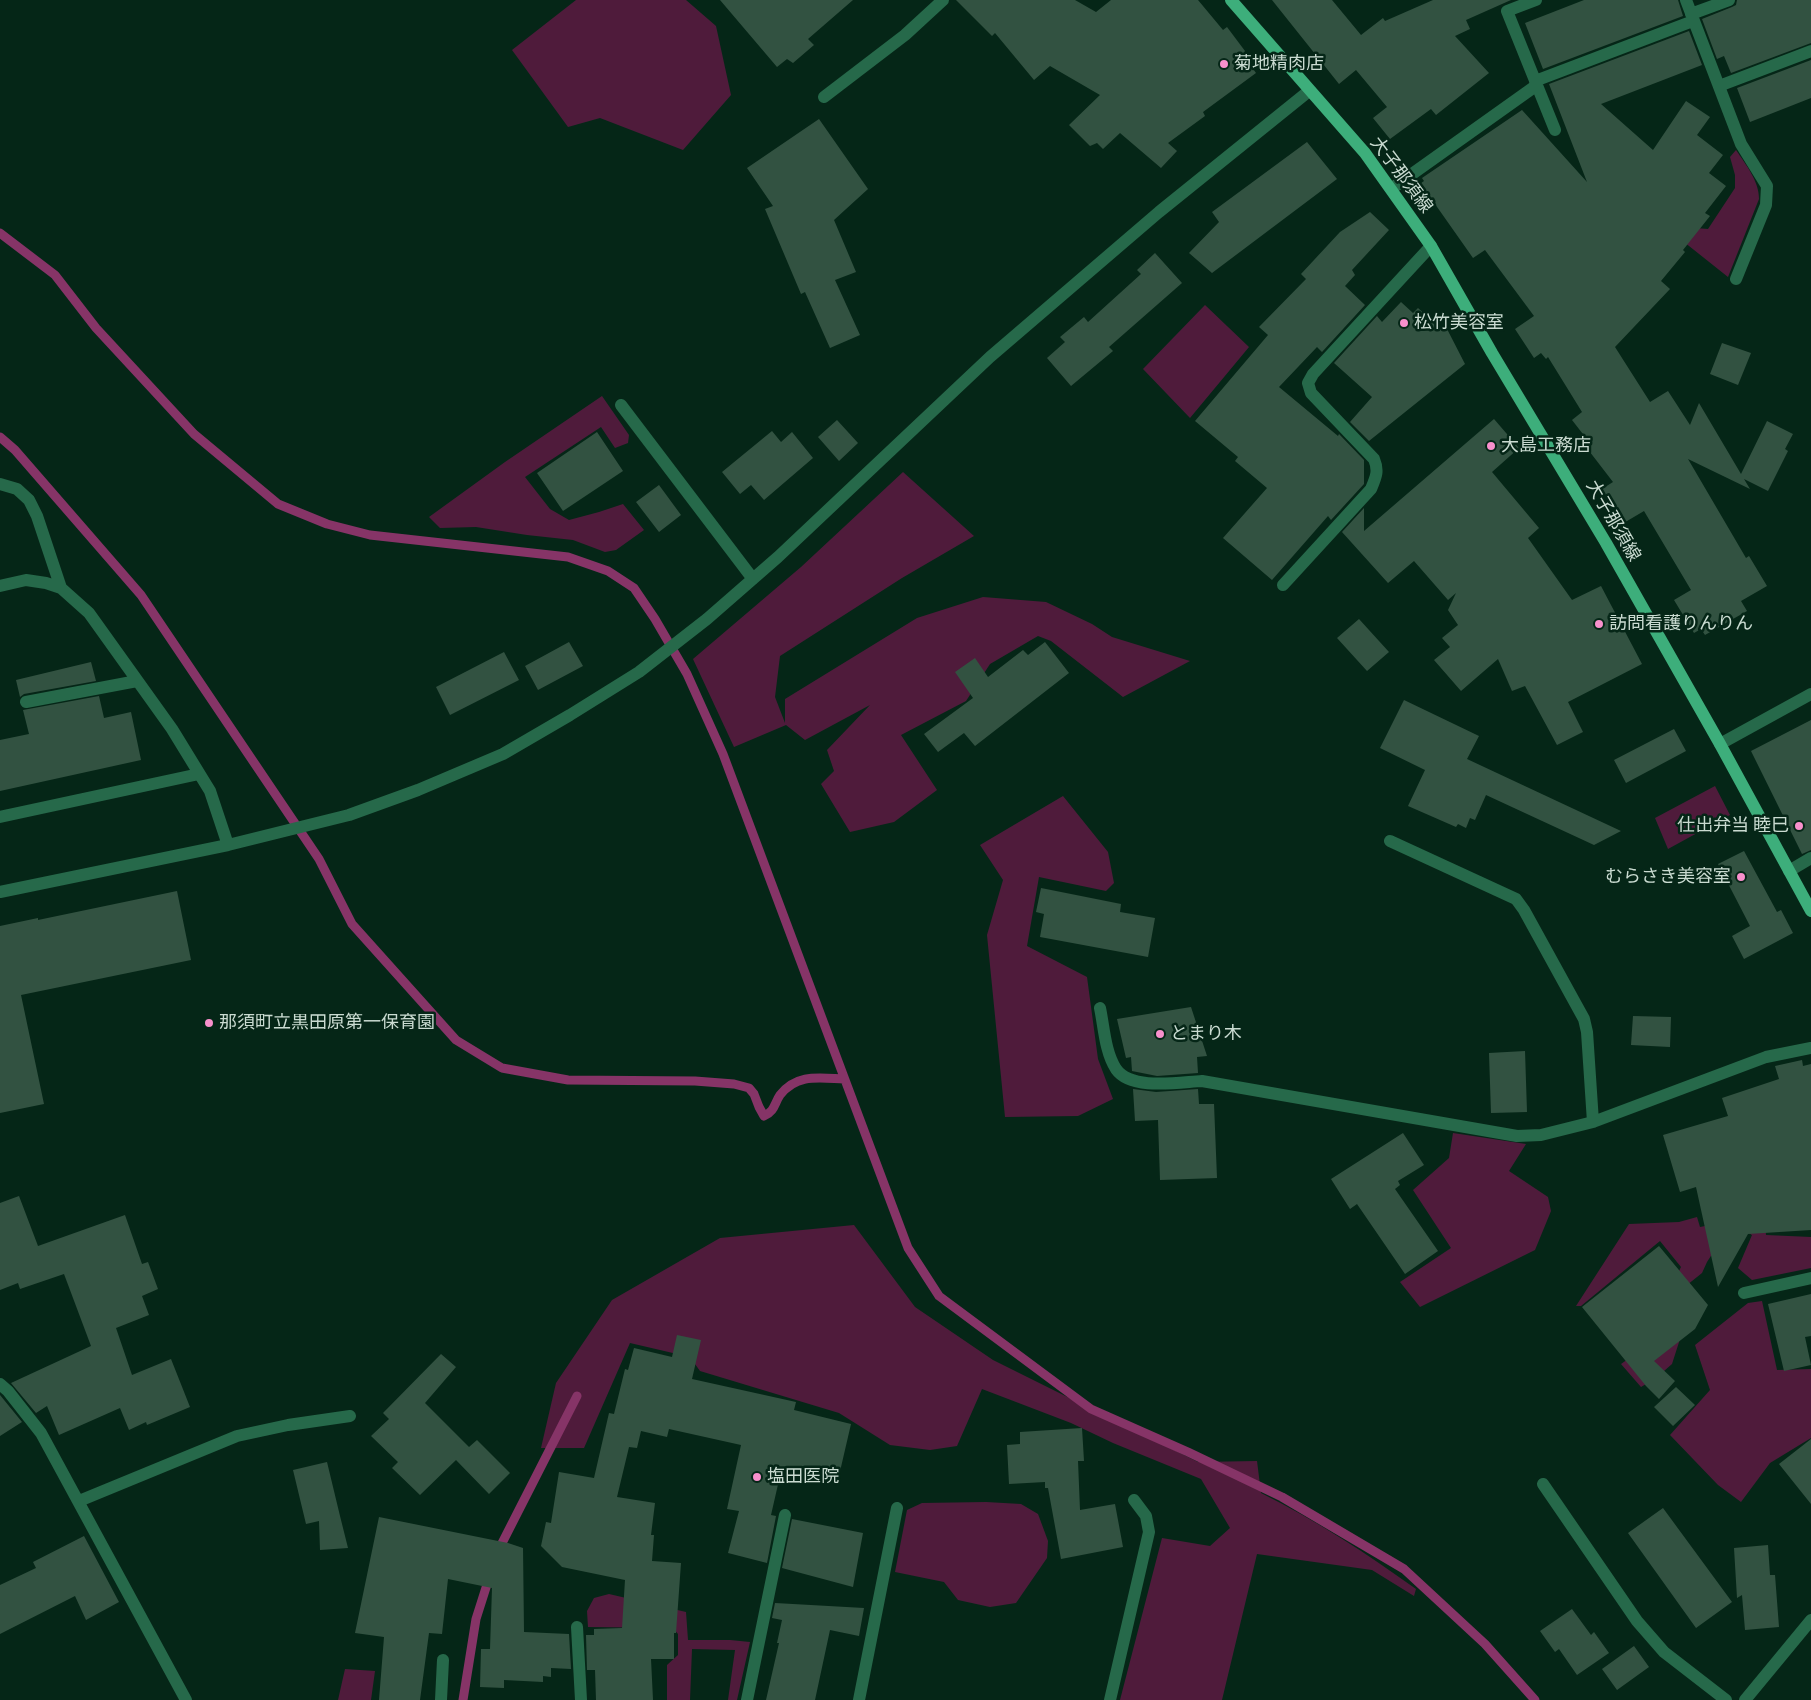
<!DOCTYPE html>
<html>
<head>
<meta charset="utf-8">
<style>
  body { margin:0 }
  canvas { display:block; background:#052617 }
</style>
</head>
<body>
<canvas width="1811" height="1700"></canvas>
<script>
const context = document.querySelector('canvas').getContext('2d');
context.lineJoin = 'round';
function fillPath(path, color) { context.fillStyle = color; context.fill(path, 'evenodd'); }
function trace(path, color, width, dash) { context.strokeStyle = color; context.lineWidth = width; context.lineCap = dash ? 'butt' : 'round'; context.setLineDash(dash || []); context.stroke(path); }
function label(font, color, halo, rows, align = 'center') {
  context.font = font + ' "PT Sans Narrow","Noto Sans JP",sans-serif'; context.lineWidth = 5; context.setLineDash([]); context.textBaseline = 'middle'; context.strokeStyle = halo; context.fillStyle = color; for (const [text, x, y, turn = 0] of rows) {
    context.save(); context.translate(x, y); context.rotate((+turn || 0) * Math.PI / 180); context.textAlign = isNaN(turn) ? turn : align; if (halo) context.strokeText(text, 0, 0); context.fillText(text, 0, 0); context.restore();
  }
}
const green = new Path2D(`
  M 576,0 L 686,0 L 716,26 L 731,95 L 683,150 L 600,118 L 568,127 L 512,50 Z
  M 1736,150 C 1746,165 1759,181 1759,199 L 1728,277 L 1684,242 L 1695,228 L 1708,229 L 1735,188 L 1735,175 L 1730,157 Z
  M 1205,305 L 1249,347 L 1190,418 L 1143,369 Z
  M 602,396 L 629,435 L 628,443 L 615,448 L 601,427 L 525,477 L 550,509 L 569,520 L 599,512 L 623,504 L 644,530 L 616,550 L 605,552 L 573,540 L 527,535 L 476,527 L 440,528 L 429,517 L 505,462 Z
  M 903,472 L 974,536 L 902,578 L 780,656 L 775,697 L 785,723 L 785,699 L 917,618 L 983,597 L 1046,602 L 1092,624 L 1112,637 L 1190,661 L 1123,697 L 1051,641 L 1038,636 L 990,664 L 966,701 L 901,735 L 937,790 L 894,822 L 850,832 L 821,784 L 834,771 L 827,750 L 870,705 L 805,740 L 786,725 L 734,747 L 693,659 L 801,567 Z
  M 1715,786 L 1730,815 L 1668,849 L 1655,818 Z
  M 1063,796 L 1108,852 L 1114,883 L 1106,891 L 1039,877 L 1027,946 L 1087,977 L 1098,1059 L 1113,1099 L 1078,1116 L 1005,1117 L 987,935 L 1003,880 L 980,845 Z
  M 1453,1133 L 1526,1144 L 1509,1171 L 1548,1197 L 1551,1211 L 1535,1250 L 1420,1307 L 1400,1282 L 1451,1248 L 1413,1190 L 1449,1158 Z
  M 1762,1188 L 1766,1235 L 1811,1237 L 1811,1268 L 1752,1280 L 1738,1268 L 1752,1235 L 1732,1223 L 1707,1262 L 1702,1273 L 1687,1285 L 1676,1277 L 1681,1267 L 1660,1241 L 1581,1306 L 1576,1306 L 1629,1224 L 1679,1222 L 1697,1217 L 1700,1227 L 1726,1222 Z
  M 854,1225 L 915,1307 L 993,1360 L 1198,1462 L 1257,1461 L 1261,1493 C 1316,1520 1367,1554 1416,1589 L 1414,1596 L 1372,1570 L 1257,1554 L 1222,1700 L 1120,1700 L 1162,1538 L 1210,1546 L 1230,1528 L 1201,1479 L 1113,1443 L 1071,1423 L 982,1389 L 957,1446 L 930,1450 L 890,1445 L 839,1413 L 700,1371 L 690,1357 L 630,1343 L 584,1448 L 541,1448 L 556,1383 L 612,1300 L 720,1238 Z
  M 1762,1301 L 1777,1370 L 1811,1369 L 1811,1438 L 1770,1463 L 1741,1502 L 1718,1485 L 1670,1435 L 1710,1390 L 1695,1345 L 1748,1303 Z
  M 1680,1339 L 1672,1364 L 1656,1378 L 1641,1387 L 1621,1364 L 1655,1340 Z
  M 986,1502 L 1021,1504 L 1038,1514 L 1048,1541 L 1047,1558 L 1016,1603 L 990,1607 L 958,1600 L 944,1582 L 895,1572 L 907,1510 L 922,1503 Z
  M 609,1594 L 686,1612 L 688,1640 L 730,1640 L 750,1642 L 737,1700 L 728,1700 L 735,1650 L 692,1649 L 690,1700 L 667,1700 L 667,1665 L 678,1655 L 678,1634 L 673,1628 L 588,1627 L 587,1611 L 594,1598 Z
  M 345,1669 L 375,1671 L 371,1700 L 338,1700 Z`);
const stream = new Path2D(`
  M 0,233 L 55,275 L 96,328 L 194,434 L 278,504 L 327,524 L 370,535 L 568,557 L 608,571 L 634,588 L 655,619 L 687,674 L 723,754 L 908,1248 L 939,1296 L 1091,1409 L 1188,1452 L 1282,1497 L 1404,1569 L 1485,1644 L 1535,1700
  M 0,437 L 15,450 L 141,595 L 319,859 L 352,924 L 456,1040 L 502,1068 L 568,1080 L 695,1081 L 734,1084 L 749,1088 L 754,1094 L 759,1107 L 764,1116 C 775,1111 774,1104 780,1095 C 797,1073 820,1078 844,1079
  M 498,1551 L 577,1396
  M 463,1700 L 476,1619 L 490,1575`);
const building = new Path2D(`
  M 720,0 L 853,0 L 808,39 L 814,45 L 793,63 L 787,59 L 777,67 Z
  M 956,0 L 1075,0 L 1096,12 L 1111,0 L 1198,0 L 1223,30 L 1227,27 L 1245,51 L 1243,55 L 1256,73 L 1203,112 L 1205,116 L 1168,143 L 1177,151 L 1161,168 L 1120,133 L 1103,149 L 1097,143 L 1090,146 L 1069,125 L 1100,95 L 1050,66 L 1034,80 L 995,33 L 992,36 Z
  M 1272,0 L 1332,0 L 1361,35 L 1383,18 L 1385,21 L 1433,0 L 1511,0 L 1466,20 L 1470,29 L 1455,36 L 1489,73 L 1436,115 L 1431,109 L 1390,139 L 1373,118 L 1387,107 L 1356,70 L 1339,84 Z
  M 1584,0 L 1678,0 L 1683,16 L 1543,69 L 1525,23 Z
  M 1737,0 L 1811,0 L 1811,43 L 1731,73 L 1724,56 L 1717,59 L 1702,19 L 1732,7 L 1736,5 Z
  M 1689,31 L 1702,65 L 1601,104 L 1653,150 L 1686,101 L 1710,117 L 1697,135 L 1723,155 L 1709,173 L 1726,186 L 1705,213 L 1710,216 L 1683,250 L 1685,252 L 1661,281 L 1670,289 L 1615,347 L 1650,402 L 1668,391 L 1690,425 L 1699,403 L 1741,474 L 1767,421 L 1793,434 L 1785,449 L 1788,451 L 1768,491 L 1744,479 L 1750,489 L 1688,459 L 1746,558 L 1749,556 L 1767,586 L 1741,601 L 1747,611 L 1705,635 L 1701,629 L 1694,633 L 1674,600 L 1691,590 L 1644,511 L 1622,524 L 1602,489 L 1613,482 L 1583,443 L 1586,438 L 1572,420 L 1582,412 L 1548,357 L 1546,359 L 1541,353 L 1534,358 L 1515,329 L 1534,316 L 1485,250 L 1473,258 L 1435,204 L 1431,206 L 1417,186 L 1424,181 L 1422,178 L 1522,110 L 1587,182 L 1549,84 Z
  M 1811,60 L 1811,98 L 1750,122 L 1737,88 Z
  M 819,119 L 868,189 L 834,220 L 856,272 L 835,280 L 860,335 L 830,348 L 805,292 L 801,294 L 765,209 L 773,206 L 747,168 Z
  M 1307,142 L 1337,179 L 1212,273 L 1189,253 L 1219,222 L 1212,212 Z
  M 1370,212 L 1389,230 L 1352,270 L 1355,275 L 1345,286 L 1365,305 L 1322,352 L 1317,347 L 1279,387 L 1338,436 L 1339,434 L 1364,460 L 1364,484 L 1331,520 L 1328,516 L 1272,580 L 1223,538 L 1267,488 L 1235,461 L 1238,457 L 1195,421 L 1268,335 L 1259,327 L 1306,279 L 1301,274 L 1340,232 Z
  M 1155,253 L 1182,283 L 1109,347 L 1113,351 L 1071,386 L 1047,358 L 1065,342 L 1060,337 L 1084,317 L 1088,322 L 1141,274 L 1137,270 Z
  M 1401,302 L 1413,313 L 1418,308 L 1442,330 L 1446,327 L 1465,364 L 1369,441 L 1350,422 L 1372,397 L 1334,363 L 1377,316 L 1382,322 Z
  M 1722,343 L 1751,353 L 1738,385 L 1710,374 Z
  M 1494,419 L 1519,448 L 1492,472 L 1539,528 L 1528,538 L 1572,600 L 1601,586 L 1642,664 L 1568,702 L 1583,732 L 1557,745 L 1525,686 L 1512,691 L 1498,659 L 1461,691 L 1434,660 L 1450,647 L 1442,638 L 1458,625 L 1448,610 L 1456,593 L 1448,600 L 1414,561 L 1388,583 L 1342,532 L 1364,508 L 1364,531 Z
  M 837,420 L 858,443 L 839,461 L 818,437 Z
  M 772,431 L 781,442 L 792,432 L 813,458 L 764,500 L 751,485 L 740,494 L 722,472 Z
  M 597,432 L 623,471 L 563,511 L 537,473 Z
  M 659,485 L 681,515 L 659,532 L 636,502 Z
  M 1359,619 L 1389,652 L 1367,671 L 1337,638 Z
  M 569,642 L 583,666 L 538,690 L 525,666 Z
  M 1045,642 L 1069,673 L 975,746 L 964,733 L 938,752 L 924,734 L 973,698 L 955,672 L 975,658 L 988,677 L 1023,650 L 1028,655 Z
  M 504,652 L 519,680 L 450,715 L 436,687 Z
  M 91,662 L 96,681 L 24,694 L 20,697 L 16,680 Z
  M 99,696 L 104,718 L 131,712 L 141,760 L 0,791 L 0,740 L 29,734 L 23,710 Z
  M 1404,700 L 1479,736 L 1467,759 L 1621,831 L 1594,845 L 1486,795 L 1475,820 L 1470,818 L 1466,828 L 1458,824 L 1456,827 L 1408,806 L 1425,770 L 1380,748 Z
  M 1811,720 L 1811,850 L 1802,854 L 1751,751 Z
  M 1674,729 L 1686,751 L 1626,783 L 1614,760 Z
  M 1744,851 L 1777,912 L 1781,910 L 1793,933 L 1744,959 L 1732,936 L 1750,926 L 1718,864 Z
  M 1041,888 L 1121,904 L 1120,912 L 1155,918 L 1148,957 L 1040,937 L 1044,914 L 1036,912 Z
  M 177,891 L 191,960 L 21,995 L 44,1104 L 0,1113 L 0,926 L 38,918 L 38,920 Z
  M 1191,1007 L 1207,1056 L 1197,1057 L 1198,1073 L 1157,1076 L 1132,1071 L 1131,1057 L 1126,1058 L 1117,1019 Z
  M 1633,1016 L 1671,1017 L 1670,1047 L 1631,1045 Z
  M 1525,1051 L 1527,1112 L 1491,1113 L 1489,1053 Z
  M 1802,1060 L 1803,1066 L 1811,1064 L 1811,1230 L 1748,1234 L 1718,1287 L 1696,1187 L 1680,1192 L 1663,1135 L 1728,1116 L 1722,1098 L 1779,1079 L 1775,1066 Z
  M 1133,1089 L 1156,1092 L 1198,1089 L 1199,1104 L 1214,1104 L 1217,1178 L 1160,1180 L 1158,1120 L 1135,1121 Z
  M 1403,1133 L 1424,1165 L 1398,1181 L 1400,1185 L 1395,1189 L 1438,1251 L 1405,1274 L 1357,1204 L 1350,1209 L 1331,1179 Z
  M 19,1196 L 38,1246 L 125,1215 L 142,1264 L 148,1262 L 158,1289 L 142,1296 L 149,1315 L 116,1328 L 132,1375 L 171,1359 L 190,1407 L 147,1425 L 146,1422 L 129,1430 L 120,1408 L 59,1435 L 47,1406 L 36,1413 L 11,1383 L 91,1346 L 64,1274 L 20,1289 L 18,1283 L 0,1290 L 0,1203 Z
  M 1659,1246 L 1708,1305 L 1695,1329 L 1654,1361 L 1675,1381 L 1659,1399 L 1646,1386 L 1582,1307 Z
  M 1811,1294 L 1811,1336 L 1805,1337 L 1811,1365 L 1784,1371 L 1768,1304 Z
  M 677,1335 L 701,1340 L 692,1379 L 796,1402 L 794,1410 L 851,1424 L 838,1480 L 782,1467 L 771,1515 L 776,1516 L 767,1563 L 728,1553 L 739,1511 L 727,1509 L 741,1445 L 669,1429 L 667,1437 L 641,1431 L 637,1448 L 629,1447 L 617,1497 L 655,1503 L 651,1535 L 654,1535 L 652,1561 L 681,1563 L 676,1633 L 674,1633 L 674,1659 L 651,1659 L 653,1700 L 596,1700 L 595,1670 L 587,1670 L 586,1635 L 594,1635 L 594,1629 L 622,1628 L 625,1580 L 562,1567 L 541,1546 L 546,1522 L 551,1523 L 559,1472 L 594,1478 L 609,1413 L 614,1414 L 625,1369 L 628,1370 L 634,1348 L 672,1357 Z
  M 441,1354 L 456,1367 L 425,1403 L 469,1447 L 477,1440 L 510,1473 L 489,1494 L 456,1460 L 420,1495 L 392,1468 L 398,1462 L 371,1436 L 389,1419 L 383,1413 Z
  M 1676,1387 L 1695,1405 L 1673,1426 L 1654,1407 Z
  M 0,1395 L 22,1422 L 0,1436 Z
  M 1082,1428 L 1084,1461 L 1078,1461 L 1080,1510 L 1115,1504 L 1123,1547 L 1061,1559 L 1048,1488 L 1045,1488 L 1045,1482 L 1009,1484 L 1007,1445 L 1020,1444 L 1020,1432 Z
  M 1811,1439 L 1811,1504 L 1779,1464 Z
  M 327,1462 L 340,1516 L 348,1548 L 320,1550 L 319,1521 L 306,1524 L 293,1470 Z
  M 1663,1508 L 1732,1602 L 1696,1628 L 1628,1533 Z
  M 379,1517 L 508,1543 L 523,1548 L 524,1632 L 569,1634 L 571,1669 L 551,1668 L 551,1677 L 543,1676 L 543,1682 L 504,1680 L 504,1688 L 480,1687 L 481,1649 L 490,1649 L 492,1588 L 448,1579 L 442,1634 L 429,1633 L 420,1700 L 379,1700 L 384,1637 L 355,1633 Z
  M 792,1519 L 863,1533 L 853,1587 L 782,1568 Z
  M 84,1536 L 119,1602 L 86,1620 L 75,1596 L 0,1634 L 0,1585 L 36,1568 L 33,1562 Z
  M 1768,1545 L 1770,1575 L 1775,1575 L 1779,1627 L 1745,1630 L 1742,1595 L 1737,1598 L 1734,1548 Z
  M 775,1603 L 864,1608 L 859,1636 L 830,1630 L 815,1700 L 766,1700 L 779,1643 L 777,1643 L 782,1620 L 772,1618 Z
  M 1572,1609 L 1591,1635 L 1594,1632 L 1609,1653 L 1577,1675 L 1559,1649 L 1555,1652 L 1540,1631 Z
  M 1634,1646 L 1649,1667 L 1617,1690 L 1602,1669 Z`);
const minor = new Path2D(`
  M 1536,0 L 1507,11 L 1555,130
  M 1686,0 L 1741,144 L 1767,186 L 1766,205 L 1736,279
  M 1691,14 L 1729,0
  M 1535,81 L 1693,21
  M 1719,86 L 1811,51
  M 824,97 L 905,35 L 943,0
  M 1391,189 L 1537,85
  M 621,405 L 753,579
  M 0,484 L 17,489 L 29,500 L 37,516 L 61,588
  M 1283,585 L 1371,489 C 1376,477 1379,471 1374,459 L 1311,393 L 1308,383 L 1313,374 L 1431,246
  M 0,586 L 26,580 L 46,583 L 61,588 L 89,613 L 172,729 L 210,791 L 228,845
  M 26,702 L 137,681
  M 1720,744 L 1811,694
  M 0,817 L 199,774
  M 1390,841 L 1516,899 L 1524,910 L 1584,1019 L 1587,1032 L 1593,1122
  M 1789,871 L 1811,858
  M 0,892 L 228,845 L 349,815 L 418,790 L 503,754 L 570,715 L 639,672 L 707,619 L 778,557 L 990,357 L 1159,212 L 1309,91
  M 1100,1008 C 1104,1027 1105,1052 1116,1069 C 1131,1091 1180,1082 1202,1081 L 1517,1136 L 1541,1135 L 1593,1122 L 1766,1057 L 1811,1048
  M 1744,1293 L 1811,1278
  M 0,1384 L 8,1391 L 41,1433 L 186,1700
  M 1543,1484 L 1637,1621 L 1664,1652 L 1726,1700
  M 79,1501 L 237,1436 L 288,1425 L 350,1416
  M 577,1627 L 581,1700
  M 441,1700 L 443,1660
  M 747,1700 L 785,1515
  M 859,1700 L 897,1508
  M 1110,1700 L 1149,1532 L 1146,1516 L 1134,1500
  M 1745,1700 L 1811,1620`);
const major = new Path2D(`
  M 1231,0 L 1365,153 L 1431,246 L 1492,353 L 1606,543 L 1720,744 L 1811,911`);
const markers = [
  [1224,64,5,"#f890cc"],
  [1404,323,5,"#f890cc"],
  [1491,446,5,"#f890cc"],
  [1599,624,5,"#f890cc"],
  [1799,826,5,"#f890cc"],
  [1741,877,5,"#f890cc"],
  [209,1023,5,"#f890cc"],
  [1160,1034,5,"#f890cc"],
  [757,1477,5,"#f890cc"]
];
const poiNames = [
  ["菊地精肉店",1234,64],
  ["松竹美容室",1414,323],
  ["大島工務店",1501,446],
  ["訪問看護りんりん",1609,624],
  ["仕出弁当 睦巳",1789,826,"right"],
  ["むらさき美容室",1731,877,"right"],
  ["那須町立黒田原第一保育園",219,1023],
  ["とまり木",1170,1034],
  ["塩田医院",767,1477]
];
const streetNames = [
  ["大子那須線",1401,175,53],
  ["大子那須線",1613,521,60]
];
fillPath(green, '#4f1b3b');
trace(stream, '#863467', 9);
fillPath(building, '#325241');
trace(minor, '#26694a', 12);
trace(major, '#3dae7b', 12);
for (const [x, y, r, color] of markers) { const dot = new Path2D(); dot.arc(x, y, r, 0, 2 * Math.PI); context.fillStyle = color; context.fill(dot); trace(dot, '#052617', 2); }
label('18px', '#cadbd1', '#052617', poiNames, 'left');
label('18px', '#cadbd1', '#052617', streetNames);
</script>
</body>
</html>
